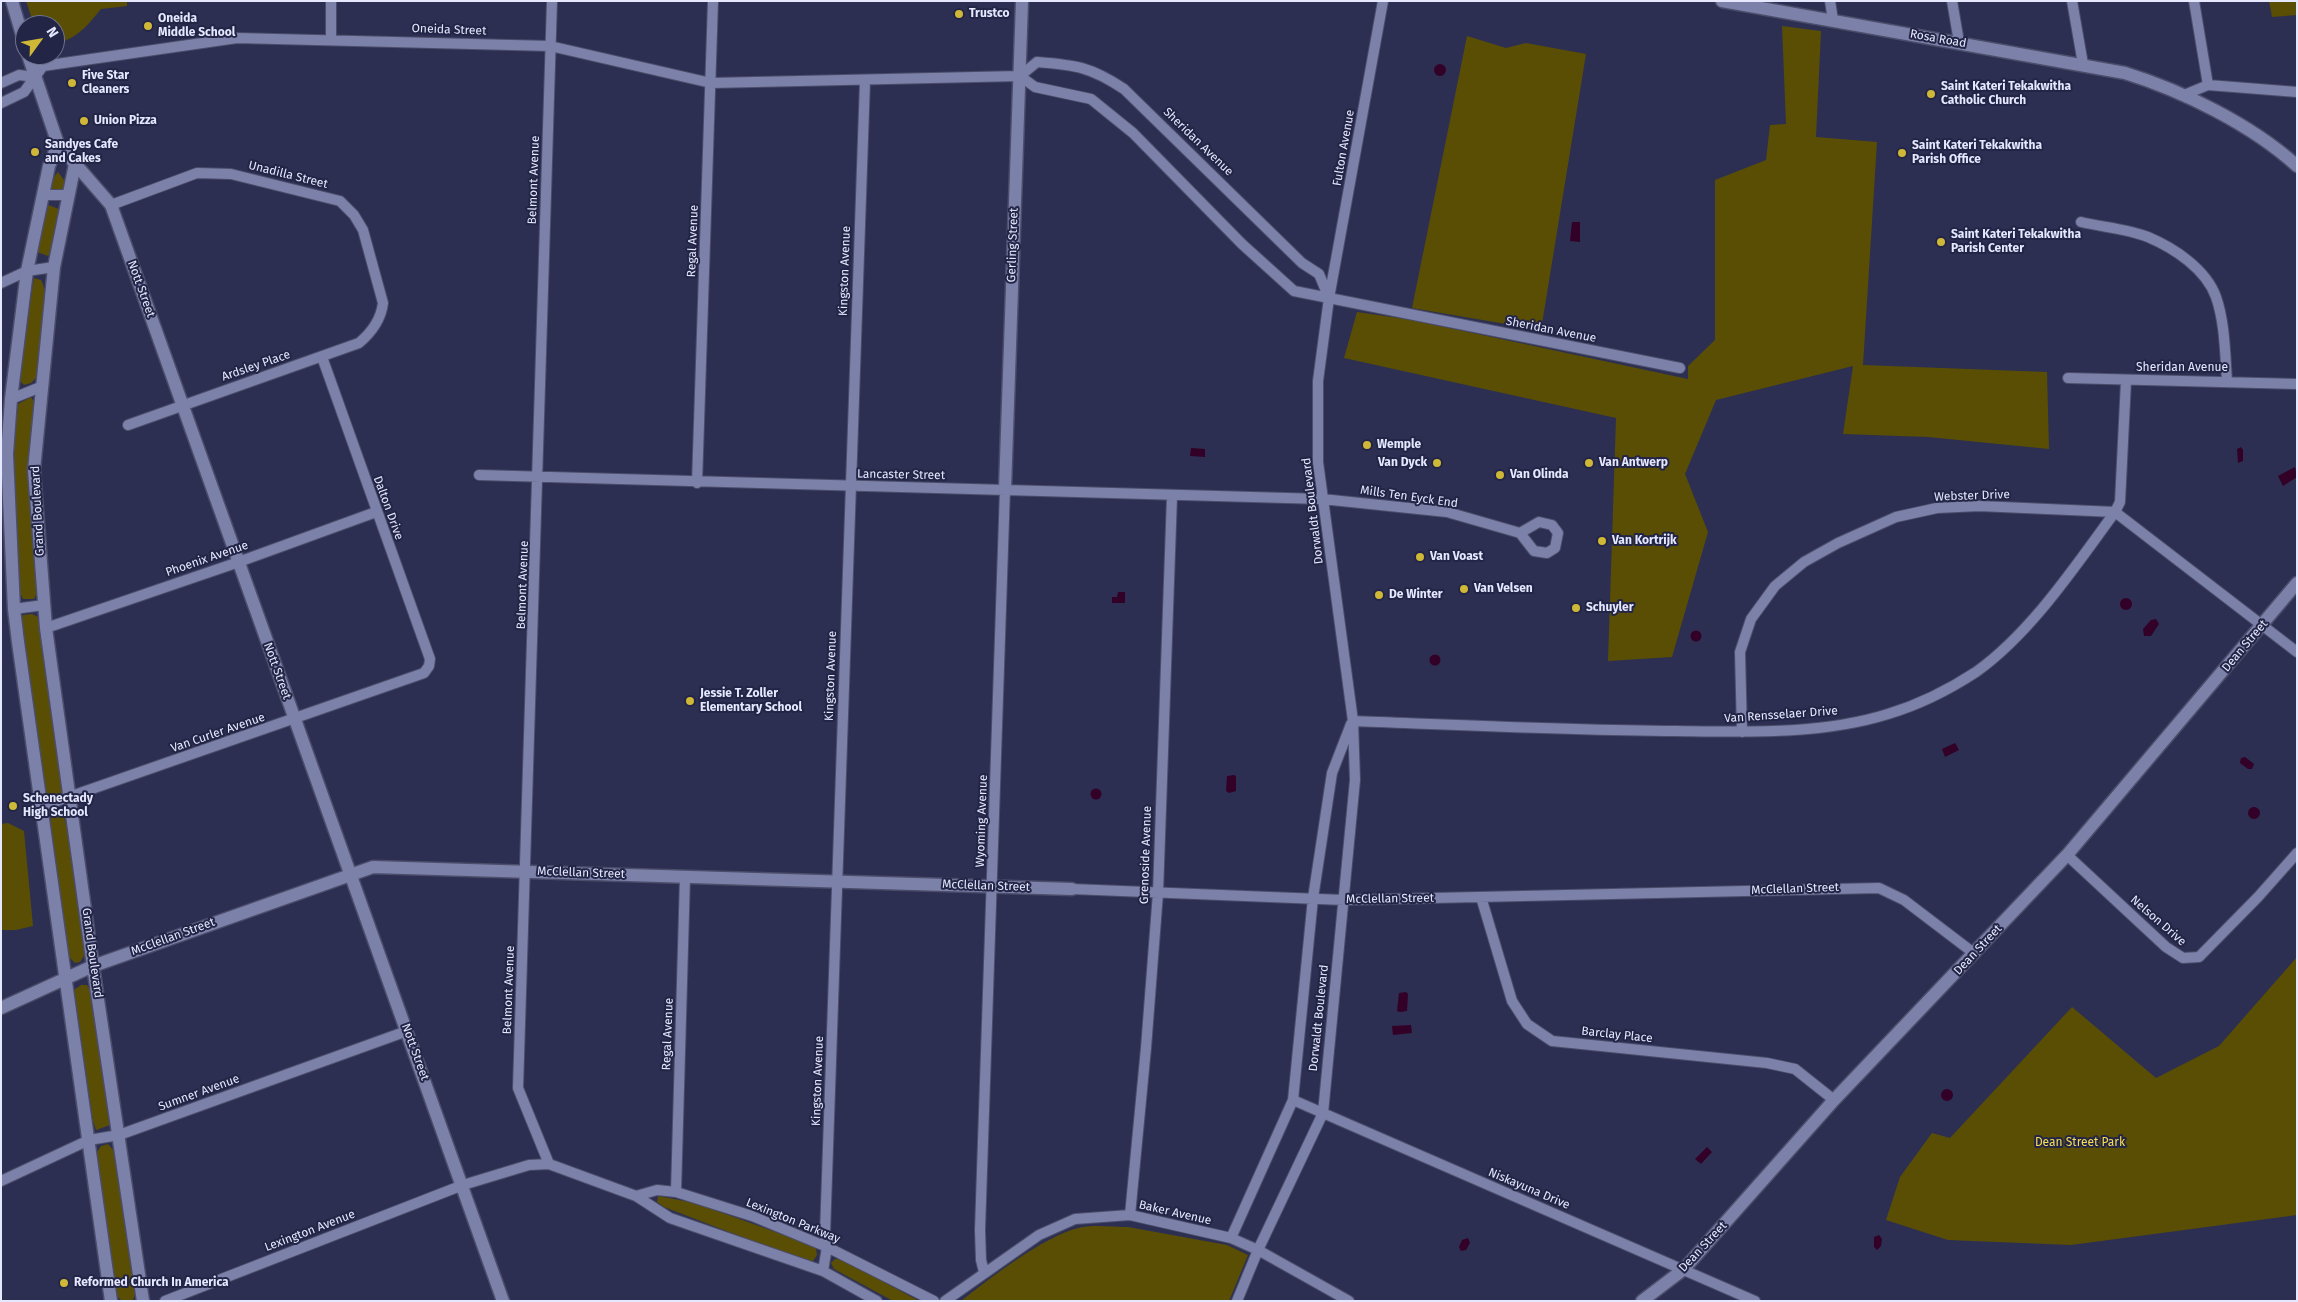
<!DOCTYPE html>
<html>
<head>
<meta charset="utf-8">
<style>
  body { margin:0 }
  #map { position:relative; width:2298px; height:1302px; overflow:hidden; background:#2c2f51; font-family:"Fira Sans",sans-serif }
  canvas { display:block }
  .frame { position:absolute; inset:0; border:2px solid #e5e8ff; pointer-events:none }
  .north { position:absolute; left:15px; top:15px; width:50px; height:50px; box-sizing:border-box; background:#232546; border:1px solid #717390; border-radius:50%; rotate:58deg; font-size:14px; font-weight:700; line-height:20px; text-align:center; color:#e5e8ff }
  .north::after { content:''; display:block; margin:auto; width:18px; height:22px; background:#cfb837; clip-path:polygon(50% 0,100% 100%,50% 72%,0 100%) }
</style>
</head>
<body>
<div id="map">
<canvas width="2298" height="1302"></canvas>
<div class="frame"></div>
<div class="north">N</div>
</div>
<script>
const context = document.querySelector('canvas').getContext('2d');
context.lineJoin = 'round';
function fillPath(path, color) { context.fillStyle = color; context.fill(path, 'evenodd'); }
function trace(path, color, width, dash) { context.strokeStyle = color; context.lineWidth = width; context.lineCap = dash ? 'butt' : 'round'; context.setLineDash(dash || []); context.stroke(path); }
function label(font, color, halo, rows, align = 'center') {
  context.font = font + ' "Fira Sans",sans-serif'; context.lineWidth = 4; context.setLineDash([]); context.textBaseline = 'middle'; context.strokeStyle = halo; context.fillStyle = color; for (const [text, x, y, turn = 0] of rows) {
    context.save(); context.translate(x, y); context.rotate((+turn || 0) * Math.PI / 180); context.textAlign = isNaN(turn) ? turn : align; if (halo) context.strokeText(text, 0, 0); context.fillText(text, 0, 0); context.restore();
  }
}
const green = new Path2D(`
  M 26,1 L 127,1 L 127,6 L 101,9 C 86,27 78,38 55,44 L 55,25 L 34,25 Z
  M 2269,1 L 2297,1 L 2297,15 L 2272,17 Z
  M 1782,26 L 1821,31 L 1816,137 L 1877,142 L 1863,365 L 2047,372 L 2049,449 L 1928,437 L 1843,434 L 1853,366 L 1716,400 L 1685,474 L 1708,532 L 1672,657 L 1608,661 L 1616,418 L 1344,358 L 1357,312 L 1412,320 L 1688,379 L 1688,366 L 1715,340 L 1715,180 L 1766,160 L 1770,125 L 1786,124 Z
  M 1467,36 L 1506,48 L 1526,43 L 1586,54 L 1541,330 L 1412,308 Z
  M 58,172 L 64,180 L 64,188 L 60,191 L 53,190 L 51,187 L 54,177 Z
  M 48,205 L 59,209 L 53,249 L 48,256 L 37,252 Z
  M 34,278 L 41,280 C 52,298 39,355 37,377 L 31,383 L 24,385 L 21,382 L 19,374 Z
  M 31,397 L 37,407 L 30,475 L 37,593 L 34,599 L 23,599 L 19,591 C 15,528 10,467 18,404 Z
  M 32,614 L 38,617 L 42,638 L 63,793 L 52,797 L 45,792 L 21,620 L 23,615 Z
  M 56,812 L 61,812 L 64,816 L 72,853 L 86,953 L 80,962 L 75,963 L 68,956 L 50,825 L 51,818 Z
  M 8,823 L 24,831 L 33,926 L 16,930 L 1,930 L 1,824 Z
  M 2297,957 L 2297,1215 L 2071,1245 L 1948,1240 L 1886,1220 L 1900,1177 L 1932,1133 L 1950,1138 L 2072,1007 L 2156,1078 L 2219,1046 Z
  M 81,985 L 87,985 L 92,994 L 110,1125 L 96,1130 L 93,1121 L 74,990 Z
  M 108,1144 L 114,1151 L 135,1294 L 133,1300 L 122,1301 L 115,1294 L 97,1152 L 101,1146 Z
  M 658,1196 L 695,1203 L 806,1243 L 816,1248 L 817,1255 L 813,1261 L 807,1262 L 664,1207 L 657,1202 Z
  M 1128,1227 L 1227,1245 L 1248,1255 L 1229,1301 L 961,1301 C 990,1278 1043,1237 1078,1228 C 1093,1224 1113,1227 1128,1227 Z
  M 835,1259 L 841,1259 L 919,1301 L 893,1301 L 834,1269 L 831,1263 Z`);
const water = new Path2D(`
  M1434 70a6 6 0 1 1 12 0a6 6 0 1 1-12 0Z
  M 1572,222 L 1580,222 L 1580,242 L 1570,241 Z
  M 2241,447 L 2243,450 L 2243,461 L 2238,463 L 2237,449 Z
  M 1191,448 L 1205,449 L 1205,457 L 1190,456 Z
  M 2295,467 L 2297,477 L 2283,486 L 2278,476 Z
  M 1118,592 L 1125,592 L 1125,603 L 1112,603 L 1112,597 L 1117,597 Z
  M2120 604a6 6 0 1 1 12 0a6 6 0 1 1-12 0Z
  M 2156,619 L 2159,624 L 2151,636 L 2144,636 L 2143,629 L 2151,620 Z
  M1690.5 636a5.5 5.5 0 1 1 11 0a5.5 5.5 0 1 1-11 0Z
  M1429.5 660a5.5 5.5 0 1 1 11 0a5.5 5.5 0 1 1-11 0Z
  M 1955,743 L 1959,750 L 1945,757 L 1942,749 Z
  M 2245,757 L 2254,764 L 2252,769 L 2248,769 L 2240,763 L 2241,758 Z
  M 1234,775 L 1236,776 L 1236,791 L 1229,793 L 1226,791 L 1227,776 Z
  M1090.5 794a5.5 5.5 0 1 1 11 0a5.5 5.5 0 1 1-11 0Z
  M2248 813a6 6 0 1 1 12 0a6 6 0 1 1-12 0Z
  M 1406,992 L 1408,994 L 1407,1011 L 1400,1012 L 1397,1011 L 1399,993 Z
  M 1411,1025 L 1412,1033 L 1393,1035 L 1392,1026 Z
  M1941 1095a6 6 0 1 1 12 0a6 6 0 1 1-12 0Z
  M 1707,1147 L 1712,1152 L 1701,1164 L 1695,1159 Z
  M 1879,1235 L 1882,1239 L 1881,1246 L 1877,1250 L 1874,1247 L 1874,1237 Z
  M 1468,1238 L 1470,1243 L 1466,1250 L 1461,1251 L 1459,1247 L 1462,1240 Z`);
const minor = new Path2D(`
  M 1830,1 L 1833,20
  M 1952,1 L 1959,42
  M 2072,1 L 2083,64
  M 2194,1 L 2208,85
  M 331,39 L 331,1
  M 1020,76 L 1037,62 C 1076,65 1091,67 1124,89 L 1302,263 L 1319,274 L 1329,298
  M 1,83 L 19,75 L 35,77
  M 2184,95 L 2208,85 L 2297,92
  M 1,103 L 24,92 L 43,66 L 237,38 L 550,46 L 711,83 L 1020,76 L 1035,87 L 1091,99 L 1133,133 L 1242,244 L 1294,291 L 1680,368
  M 43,195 L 68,195
  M 111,205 L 197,173 L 231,174 L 340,201 L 354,215 L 363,230 L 383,303 C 381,320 372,332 359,343 L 128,425
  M 2081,222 C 2102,227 2128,229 2148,237 C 2174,248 2206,269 2216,297 C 2225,323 2225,353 2227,381
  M 1,283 L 27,271 L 54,267
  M 2068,378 L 2297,384
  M 11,399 L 43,386
  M 479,475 L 1322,499 L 1447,512 L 1520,533
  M 697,483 L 713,1
  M 1539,522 L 1552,525 L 1558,533 L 1555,548 L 1547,553 L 1534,551 L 1520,533 Z
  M 14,609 L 44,605
  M 46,628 L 233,564 L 376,512
  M 1353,721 C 1460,725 1568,730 1676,731 C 1746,732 1821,735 1888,714 C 1918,705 1950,689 1976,672 C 2031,633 2076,565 2115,512 L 2120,502 L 2126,381
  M 1742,732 L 1740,652 L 1751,619 L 1775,586 L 1804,562 L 1838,543 L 1896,517 L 1937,508 L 1979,506 L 2115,512 L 2297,652
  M 40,807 L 424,673 L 429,666 L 430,659 L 322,357
  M 2067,855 L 2166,947 L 2183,958 L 2199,957 L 2258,897 L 2297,853
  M 1072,889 L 1344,900 L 1879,888 L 1904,900 L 1975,954
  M 1481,897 L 1512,1001 L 1527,1024 L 1552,1041 L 1767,1063 L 1795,1069 L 1834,1100
  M 1293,1100 L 1755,1301
  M 549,1164 L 518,1088 L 552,1
  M 1,1181 L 89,1140 L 119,1135 L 407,1031
  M 676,1192 L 685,877
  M 636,1196 L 657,1190 L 676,1192 L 752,1216 L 827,1247 L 934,1301
  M 1130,1215 L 1146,1048 L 1158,893 L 1172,496
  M 1231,1238 L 1293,1100 L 1313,898 L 1332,773 L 1351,724
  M 823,1271 L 827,1247 L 825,1234 L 865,81
  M 984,1272 L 981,1260 L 980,1230 L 1005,489
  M 165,1301 L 463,1185 L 529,1165 L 549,1164 L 636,1196 L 670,1218 L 823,1271 L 877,1301
  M 945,1301 L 1039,1235 L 1075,1219 L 1130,1215 L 1231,1238 L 1258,1250 L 1349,1301
  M 1237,1301 L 1258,1250 L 1323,1113 L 1355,780 L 1353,721 L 1318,462 L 1318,381 L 1329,298 L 1383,1`);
const tertiary = new Path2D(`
  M 1722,1 L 2125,73 C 2183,91 2252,125 2297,166
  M 58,144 L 49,166 L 27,271 L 11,399 L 7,454 L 14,609 L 18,642 L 111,1301
  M 75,164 L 54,267 L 34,470 L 46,628 L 93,966 L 143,1301
  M 1005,489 L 1022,1
  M 1,1008 L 93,966 L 373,867 L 1072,889
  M 1642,1301 L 1684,1269 L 1834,1100 L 2067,855 L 2297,583`);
const secondary = new Path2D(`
  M 12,1 L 25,45
  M 28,55 L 58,144 L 111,205 L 503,1301`);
const markers = [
  [959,14,5,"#cfb837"],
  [148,26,5,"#cfb837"],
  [72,83,5,"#cfb837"],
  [1931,94,5,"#cfb837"],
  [84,121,5,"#cfb837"],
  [35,152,5,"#cfb837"],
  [1902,153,5,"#cfb837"],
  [1941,242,5,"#cfb837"],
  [1367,445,5,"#cfb837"],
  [1437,463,5,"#cfb837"],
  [1589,463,5,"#cfb837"],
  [1500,475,5,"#cfb837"],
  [1602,541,5,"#cfb837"],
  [1420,557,5,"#cfb837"],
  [1464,589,5,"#cfb837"],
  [1379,595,5,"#cfb837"],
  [1576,608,5,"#cfb837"],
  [690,701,5,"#cfb837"],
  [13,806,5,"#cfb837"],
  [64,1283,5,"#cfb837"]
];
const poiNames = [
  ["Trustco",969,14],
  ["Oneida",158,19],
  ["Middle School",158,33],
  ["Five Star",82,76],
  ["Cleaners",82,90],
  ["Saint Kateri Tekakwitha",1941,87],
  ["Catholic Church",1941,101],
  ["Union Pizza",94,121],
  ["Sandyes Cafe",45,145],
  ["and Cakes",45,159],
  ["Saint Kateri Tekakwitha",1912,146],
  ["Parish Office",1912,160],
  ["Saint Kateri Tekakwitha",1951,235],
  ["Parish Center",1951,249],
  ["Wemple",1377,445],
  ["Van Dyck",1427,463,"right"],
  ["Van Antwerp",1599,463],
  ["Van Olinda",1510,475],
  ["Van Kortrijk",1612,541],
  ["Van Voast",1430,557],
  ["Van Velsen",1474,589],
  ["De Winter",1389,595],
  ["Schuyler",1586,608],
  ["Jessie T. Zoller",700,694],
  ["Elementary School",700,708],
  ["Schenectady",23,799],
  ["High School",23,813],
  ["Reformed Church In America",74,1283]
];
const streetNames = [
  ["Oneida Street",449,30,2],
  ["Rosa Road",1938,39,10],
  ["Sheridan Avenue",1198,142,44],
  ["Fulton Avenue",1344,148,-80],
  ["Unadilla Street",288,175,14],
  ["Belmont Avenue",534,180,-88],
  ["Regal Avenue",693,241,-88],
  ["Gerling Street",1013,245,-88],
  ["Kingston Avenue",845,271,-88],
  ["Nott Street",141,289,70],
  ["Sheridan Avenue",1551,330,11],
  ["Ardsley Place",256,366,-19],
  ["Sheridan Avenue",2182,368],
  ["Lancaster Street",901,475,1],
  ["Webster Drive",1972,496,-2],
  ["Mills Ten Eyck End",1409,497,8],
  ["Dalton Drive",388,508,70],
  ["Grand Boulevard",38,511,-93],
  ["Dorwaldt Boulevard",1313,511,-97],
  ["Phoenix Avenue",207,559,-19],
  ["Belmont Avenue",523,585,-88],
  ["Dean Street",2245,646,-50],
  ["Nott Street",277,671,70],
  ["Kingston Avenue",831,676,-88],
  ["Van Rensselaer Drive",1781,715,-4],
  ["Van Curler Avenue",218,733,-19],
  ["Wyoming Avenue",982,821,-88],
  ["Grenoside Avenue",1146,855,-88],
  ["McClellan Street",581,873,2],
  ["McClellan Street",986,886,2],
  ["McClellan Street",1795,889,-2],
  ["McClellan Street",1390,899,-1],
  ["Nelson Drive",2158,921,41],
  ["McClellan Street",173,937,-20],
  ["Dean Street",1978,950,-47],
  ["Grand Boulevard",92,953,82],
  ["Belmont Avenue",509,990,-88],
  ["Dorwaldt Boulevard",1319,1018,-84],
  ["Regal Avenue",668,1034,-88],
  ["Barclay Place",1617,1035,6],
  ["Nott Street",415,1052,70],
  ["Kingston Avenue",818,1081,-88],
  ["Sumner Avenue",199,1093,-20],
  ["Niskayuna Drive",1529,1189,23],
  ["Baker Avenue",1175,1213,13],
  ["Lexington Parkway",793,1221,22],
  ["Lexington Avenue",310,1231,-21],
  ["Dean Street",1703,1247,-47]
];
const parkNames = [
  ["Dean Street Park",2080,1143]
];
fillPath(green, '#5a4e05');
fillPath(water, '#330028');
trace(minor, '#4b4d6a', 12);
trace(tertiary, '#4b4d6a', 15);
trace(secondary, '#4b4d6a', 15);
trace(minor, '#7c81a9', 10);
trace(tertiary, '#7c81a9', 12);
trace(secondary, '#7c81a9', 12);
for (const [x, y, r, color] of markers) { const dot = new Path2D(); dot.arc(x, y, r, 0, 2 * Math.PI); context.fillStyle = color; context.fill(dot); trace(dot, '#232546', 2); }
label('bold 12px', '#e5e8ff', '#232546', poiNames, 'left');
label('12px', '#e5e8ff', '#232546', streetNames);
label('12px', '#f8df55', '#232546', parkNames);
</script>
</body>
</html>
